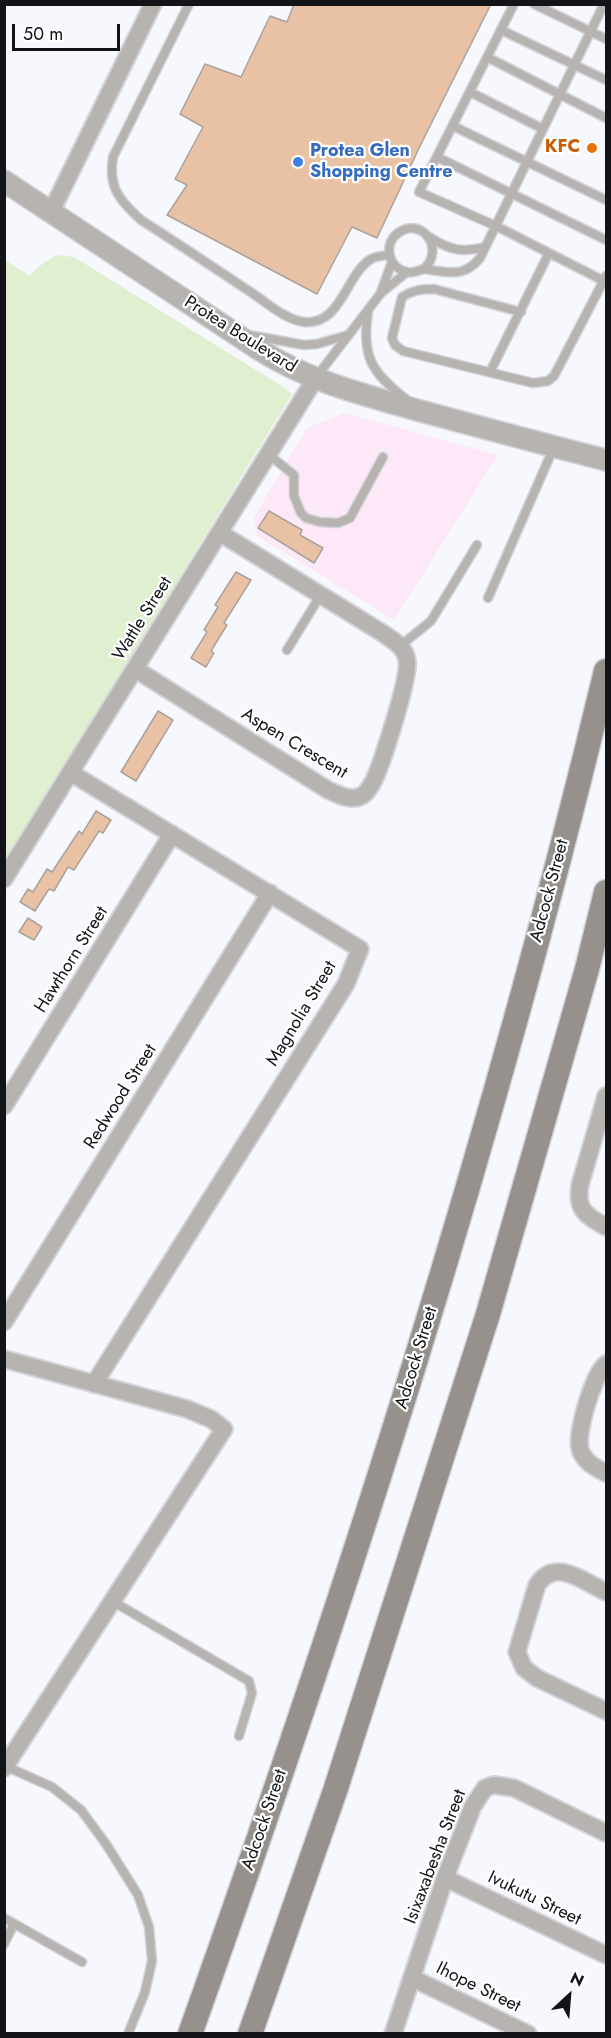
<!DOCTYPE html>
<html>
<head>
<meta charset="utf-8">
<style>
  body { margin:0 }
  #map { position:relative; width:611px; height:2038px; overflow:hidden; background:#f7f8fe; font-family:Jost,sans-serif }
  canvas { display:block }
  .frame { position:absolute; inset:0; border:6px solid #131417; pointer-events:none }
  .north { position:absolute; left:539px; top:1966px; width:60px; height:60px; -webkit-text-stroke:4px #fff; paint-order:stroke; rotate:26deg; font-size:16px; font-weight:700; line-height:24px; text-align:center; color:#131417 }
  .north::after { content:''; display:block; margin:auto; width:21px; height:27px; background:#131417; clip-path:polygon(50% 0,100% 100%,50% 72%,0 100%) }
  .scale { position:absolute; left:12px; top:24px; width:108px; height:27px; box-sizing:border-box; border:3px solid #131417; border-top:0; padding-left:8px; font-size:18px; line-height:21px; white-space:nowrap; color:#131417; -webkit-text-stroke:4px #fff; paint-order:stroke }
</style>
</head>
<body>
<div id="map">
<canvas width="611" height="2038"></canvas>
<div class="frame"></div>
<div class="north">N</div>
<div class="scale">50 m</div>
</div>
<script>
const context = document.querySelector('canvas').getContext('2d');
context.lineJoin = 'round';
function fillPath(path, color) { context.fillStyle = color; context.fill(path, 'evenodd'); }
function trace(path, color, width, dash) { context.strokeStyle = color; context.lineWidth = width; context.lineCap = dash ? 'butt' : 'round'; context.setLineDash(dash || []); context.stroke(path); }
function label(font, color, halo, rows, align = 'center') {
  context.font = font + ' Jost,sans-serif'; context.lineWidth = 4.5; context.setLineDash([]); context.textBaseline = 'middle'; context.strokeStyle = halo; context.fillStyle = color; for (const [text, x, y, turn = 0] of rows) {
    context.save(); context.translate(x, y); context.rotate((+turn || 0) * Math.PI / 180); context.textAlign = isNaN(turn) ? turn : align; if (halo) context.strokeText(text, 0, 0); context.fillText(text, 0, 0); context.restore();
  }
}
const industrial = new Path2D(`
  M 345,413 L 498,455 L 394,620 L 257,536 L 254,517 L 307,428 Z`);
const green = new Path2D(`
  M 56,255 L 74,257 L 285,388 L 292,394 L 5,862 L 5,260 L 30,276 L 38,267 Z`);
const building = new Path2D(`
  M 294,4 L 491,4 L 420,146 L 377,238 L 352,227 L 317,294 L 167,215 L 187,185 L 175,179 L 203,127 L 180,114 L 205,64 L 241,77 L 270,16 L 287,22 Z
  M 269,511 L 302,530 L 300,535 L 323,548 L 314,563 L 258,528 Z
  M 236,572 L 251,580 L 224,623 L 227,625 L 211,651 L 214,653 L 206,667 L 191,658 L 207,632 L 204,630 L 218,607 L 215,605 Z
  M 158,711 L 173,720 L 136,781 L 121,772 Z
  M 96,811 L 111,820 L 103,833 L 99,831 L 74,870 L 68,867 L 54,891 L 49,889 L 35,911 L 20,902 L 28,889 L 33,892 L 47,869 L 52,872 L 79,831 L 82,834 Z
  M 28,918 L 42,927 L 34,940 L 19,932 Z`);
const service = new Path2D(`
  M 189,4 L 113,157 C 108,187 119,200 141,220 C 177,243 213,267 249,291 C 265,301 285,320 304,322 C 314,323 322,320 329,314 C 346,299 352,271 371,259 C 376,256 383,256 389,255
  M 514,4 L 419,192 L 496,226 L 604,281
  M 534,4 L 606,39
  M 501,30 L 606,80
  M 487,57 L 606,118
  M 470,92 L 543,129
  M 453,126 L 606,200
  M 437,157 L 606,240
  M 429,237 C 450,250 461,253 485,247
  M 424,269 C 446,248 421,216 398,233 C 383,244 388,268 407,272 C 414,274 418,270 424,269 C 428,269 434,271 438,271 C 456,274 468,273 480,258 L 604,4
  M 381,292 L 392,262
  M 368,312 C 361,357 372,373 407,400
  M 521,312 L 434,289 C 422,289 413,290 402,297 L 392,338 L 395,345 L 403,351 L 533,383 L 548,381 L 554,376 L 606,276
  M 249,335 L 304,345 L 317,344 L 348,335
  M 490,372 L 549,253
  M 317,376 L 381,293 L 407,272
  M 268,454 L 294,475 L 294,496 L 301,513 L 306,518 L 320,522 L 338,523 L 350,518 L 383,457
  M 488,598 L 554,447
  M 400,646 L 431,621 L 477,545
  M 287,650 L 320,596
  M 112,1601 L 249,1681 L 252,1693 L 239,1736
  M 5,1766 L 52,1787 L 81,1810 L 106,1844 L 138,1895 L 149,1927 L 152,1961 L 145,1992 L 128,2034
  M 4,1918 L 82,1962
  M 4,1944 L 14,1924`);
const minor = new Path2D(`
  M 52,210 L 153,4
  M 135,669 L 328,790 C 339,795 352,802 363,795 C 368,791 371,786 374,780 C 382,763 410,677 407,661 C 406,648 394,641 384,634 L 220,533
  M 71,773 L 360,949 L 346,984 L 94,1384
  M 4,879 L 315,379
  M 606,1096 L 580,1185 C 576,1211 586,1215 606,1227
  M 4,1106 L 172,834
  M 4,1322 L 270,893
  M 4,1359 L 187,1409 L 211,1419 L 224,1429 L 4,1768
  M 606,1364 C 593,1375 574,1437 581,1452 C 586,1463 596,1468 606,1473
  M 606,1592 C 583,1581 555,1557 537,1585 L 517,1652 L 524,1668 L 537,1678 L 606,1711
  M 445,1878 L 606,1955
  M 412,1978 L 528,2034
  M 393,2034 L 445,1878 L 473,1806 L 485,1788 L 494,1785 L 514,1788 L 606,1833`);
const tertiary = new Path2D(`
  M 4,181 L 260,350 C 309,381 361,394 417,410 C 480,427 543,444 606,460`);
const secondary = new Path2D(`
  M 190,2034 C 350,1586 495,1133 606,671
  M 250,2034 L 335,1791 L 488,1314 L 587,969 L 606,892`);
const markers = [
  [592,148,6,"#e8710a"],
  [298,162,6,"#3f7fe0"]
];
const foodNames = [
  ["KFC",580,148]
];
const shopNames = [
  ["Protea Glen",310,152],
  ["Shopping Centre",310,173]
];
const streetNames = [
  ["Protea Boulevard",240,335,32],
  ["Wattle Street",143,619,-58],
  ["Aspen Crescent",294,744,31],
  ["Adcock Street",550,891,-75],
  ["Hawthorn Street",72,960,-58],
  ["Magnolia Street",302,1014,-59],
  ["Redwood Street",121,1097,-58],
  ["Adcock Street",417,1358,-73],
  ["Adcock Street",265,1820,-71],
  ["Isixaxabesha Street",436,1857,-69],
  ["Ivukutu Street",534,1899,26],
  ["Ihope Street",478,1988,26]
];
fillPath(industrial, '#fce8f7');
fillPath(green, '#dfefd0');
fillPath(building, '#e9c2a5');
trace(building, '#aaa29d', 1.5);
trace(service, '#d3d4d9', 11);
trace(minor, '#d3d4d9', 20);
trace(tertiary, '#d3d4d9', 24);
trace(secondary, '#d3d4d9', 27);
trace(service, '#b6b3b0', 8);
trace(minor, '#b6b3b0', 16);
trace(tertiary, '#b6b3b0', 21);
trace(secondary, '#96918d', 24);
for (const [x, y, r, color] of markers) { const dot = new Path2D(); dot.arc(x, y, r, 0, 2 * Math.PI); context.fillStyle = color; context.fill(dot); trace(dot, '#fff', 2); }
label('bold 18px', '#c56008', '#fff', foodNames, 'right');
label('bold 18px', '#366cbe', '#fff', shopNames, 'left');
label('18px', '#131417', '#fff', streetNames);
</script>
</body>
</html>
